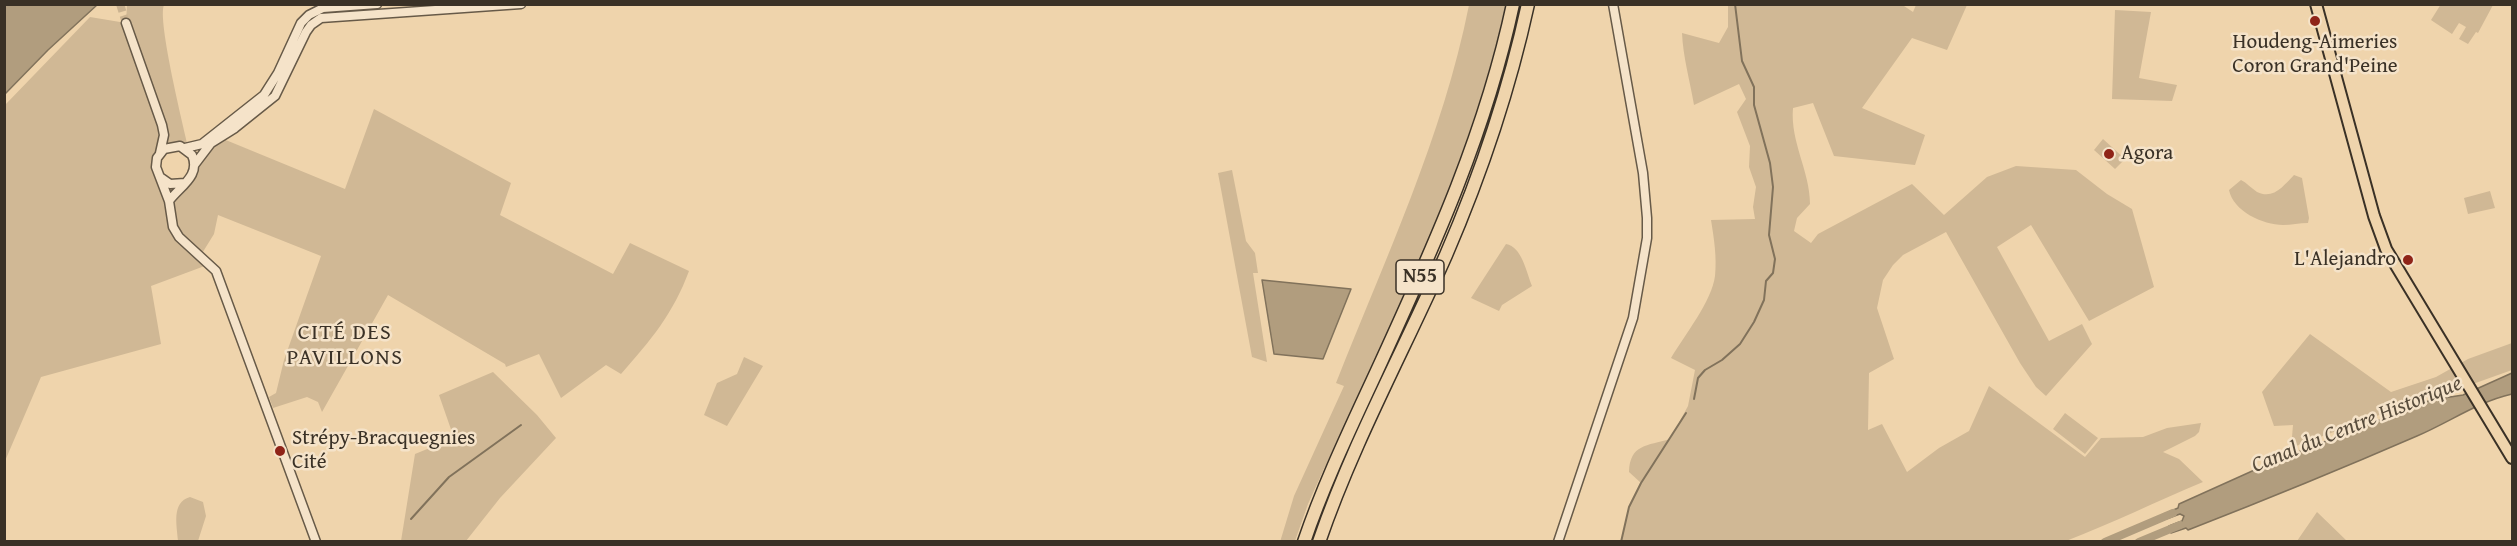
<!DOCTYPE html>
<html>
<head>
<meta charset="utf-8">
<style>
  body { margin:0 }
  #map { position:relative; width:2517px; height:546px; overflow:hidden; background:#efd4ac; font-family:"Gentium Book Plus",serif }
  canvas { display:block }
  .frame { position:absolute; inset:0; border:6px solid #3a3126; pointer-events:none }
</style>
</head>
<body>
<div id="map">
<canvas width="2517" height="546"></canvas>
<div class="frame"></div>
</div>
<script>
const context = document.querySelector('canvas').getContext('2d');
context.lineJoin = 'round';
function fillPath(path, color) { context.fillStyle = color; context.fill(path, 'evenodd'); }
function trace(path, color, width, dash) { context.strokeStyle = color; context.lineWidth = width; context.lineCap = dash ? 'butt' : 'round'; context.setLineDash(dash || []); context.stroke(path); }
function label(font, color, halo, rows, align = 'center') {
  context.font = font + ' "Gentium Book Plus",serif'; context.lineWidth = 5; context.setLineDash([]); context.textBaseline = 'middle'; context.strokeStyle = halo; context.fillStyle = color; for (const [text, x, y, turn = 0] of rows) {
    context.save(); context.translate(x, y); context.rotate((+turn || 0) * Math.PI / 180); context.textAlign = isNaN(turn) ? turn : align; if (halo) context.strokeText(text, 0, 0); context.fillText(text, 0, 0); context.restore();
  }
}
const green = new Path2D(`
  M 1901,4 L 1913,12 L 1916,5 L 1967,5 L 1947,50 L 1912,38 L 1862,108 L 1925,135 L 1915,165 L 1834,156 L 1813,103 L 1793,108 C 1790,142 1810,171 1810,204 L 1797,218 L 1794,231 L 1811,243 L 1818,234 L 1912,184 L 1944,215 L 1987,177 L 2016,166 L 2076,170 L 2107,194 L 2132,209 L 2154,287 L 2089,321 L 2031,225 L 1997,247 L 2049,341 L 2082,324 L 2092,344 L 2046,396 L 2036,387 L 2020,363 L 1946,232 L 1903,255 L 1893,265 L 1883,280 L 1877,308 L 1894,359 L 1869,373 L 1868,430 L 1882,424 L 1907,472 L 1939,448 L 1969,431 L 1989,386 L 2085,457 L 2101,438 L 2143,437 L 2167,428 L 2201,423 L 2199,432 L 2195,436 L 2163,452 L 2179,459 L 2203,482 C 2157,501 2113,523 2066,541 L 1621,541 L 1629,507 L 1641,483 L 1629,472 C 1630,444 1647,446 1670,439 L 1688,406 L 1695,370 L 1671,358 C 1684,336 1712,301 1715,276 C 1717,257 1714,239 1711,220 L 1755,219 L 1753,207 L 1756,187 L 1749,167 L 1750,146 L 1737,112 L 1746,99 L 1739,84 L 1694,105 C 1690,81 1683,57 1682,33 L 1719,43 L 1728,27 L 1728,5 Z
  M 2441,4 L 2493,4 L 2493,5 L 2478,33 L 2476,32 L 2468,44 L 2459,39 L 2466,27 L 2459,23 L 2452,34 L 2431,20 Z
  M 127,5 L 164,5 C 157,20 184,129 189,151 L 175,146 L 157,158 L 162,180 L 185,183 C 193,163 196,146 216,136 L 345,189 L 374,109 L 511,183 L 500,215 L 613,274 L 630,243 L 689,271 C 673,314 651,340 621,374 L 606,365 L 561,398 L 539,354 L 506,367 L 505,364 L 388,295 L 322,412 L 318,402 L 307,397 L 273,408 L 269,397 L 276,393 L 284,360 L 321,256 L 218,215 L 214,234 L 201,255 L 210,264 L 151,286 L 161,344 L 41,377 L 5,461 L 5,105 L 90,17 L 126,23 Z
  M 1469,5 L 1506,5 C 1466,181 1382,341 1308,504 L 1295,541 L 1280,542 L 1294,496 L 1344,386 L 1336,383 C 1385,259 1443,136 1469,5 Z
  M 2115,10 L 2151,12 L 2139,78 L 2177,85 L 2172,101 L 2112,99 Z
  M 2103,139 L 2125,159 L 2115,169 L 2094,150 Z
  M 1232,170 L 1246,241 L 1255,253 L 1258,273 L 1253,273 L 1267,362 L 1252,357 L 1218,173 Z
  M 2294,175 L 2302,178 L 2309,218 L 2308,223 C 2300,223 2291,225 2283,225 C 2263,225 2233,211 2229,190 L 2241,180 C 2247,183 2251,188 2257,192 C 2274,200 2284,185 2294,175 Z
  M 2490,191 L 2495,208 L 2468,214 L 2464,198 Z
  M 1506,244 C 1522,247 1526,271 1532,286 L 1502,305 L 1499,311 L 1471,298 Z
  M 2310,334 L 2391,392 L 2436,377 L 2468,359 L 2512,343 L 2512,370 L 2470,385 L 2460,391 L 2433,395 L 2296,446 L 2292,437 L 2293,425 L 2274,426 L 2262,392 Z
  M 744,357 L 763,366 L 727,426 L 704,415 L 717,383 L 737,374 Z
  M 493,372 L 537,415 L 556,438 L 500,498 L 466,541 L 401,541 L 415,454 L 454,438 L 439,395 Z
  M 2065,413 L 2098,438 L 2085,454 L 2053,429 Z
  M 190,497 L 203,502 L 206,516 L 198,541 L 178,541 C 177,526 171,502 190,497 Z
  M 2317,512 L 2347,541 L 2297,541 Z`);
const water = new Path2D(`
  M 5,4 L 97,4 L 97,5 L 48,50 L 5,94 Z
  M 1262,280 L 1351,289 L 1323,359 L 1274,354 Z
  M 2512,373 L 2512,394 C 2477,402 2450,422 2417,436 C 2341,469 2265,500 2188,530 L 2186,528 L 2171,533 L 2169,526 L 2182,521 L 2184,516 L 2180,514 L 2166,519 L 2164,514 L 2178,508 L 2179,504 L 2270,463 L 2431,400 L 2463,395 Z`);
const stream = new Path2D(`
  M 1694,399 L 1698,378 L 1705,370 L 1722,360 L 1740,344 L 1754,322 L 1764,300 L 1766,281 L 1773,273 L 1775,259 L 1769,235 L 1773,187 L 1770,163 L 1754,105 L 1754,87 L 1742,61 L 1735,4
  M 411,519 L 449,477 L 521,425
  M 1621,542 L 1629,507 L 1641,483 L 1686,413`);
const canal = new Path2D(`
  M 2105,542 L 2173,513
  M 2139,542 L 2180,525`);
const tertiaryTunnel = new Path2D(`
  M 120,4 L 126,23`);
const tertiary = new Path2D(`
  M 126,23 L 162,125 L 164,135 L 160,153
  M 185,148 L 202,144 L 264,95 L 278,73 L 301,23 L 309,15 L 323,8 L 377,4
  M 195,164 L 211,143 L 235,128 L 275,96 L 306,32 L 311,25 L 321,18 L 521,4
  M 160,177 L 170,184 L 185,183
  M 169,201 C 180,186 201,176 192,155 L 180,146 L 164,149 L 157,158 L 156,167 L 169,201 L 173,227 L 179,237 L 216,271 L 316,542
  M 1558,542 L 1633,318 L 1647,238 L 1647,218 L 1643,173 L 1613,4`);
const primary = new Path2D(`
  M 2316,4 L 2374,216 L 2386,249 L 2512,458`);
const trunk = new Path2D(`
  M 1304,542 C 1325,480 1354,421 1381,362 C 1435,244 1486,131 1513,4
  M 1319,542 C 1353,443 1404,350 1446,255 C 1481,174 1509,91 1528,4`);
const markers = [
  [2315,21,6,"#8f2418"],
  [2109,154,6,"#8f2418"],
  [2408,260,6,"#8f2418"],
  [280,451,6,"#8f2418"]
];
const shields = [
  [1420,277,48]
];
const shieldNames = [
  ["N55",1420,277]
];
const poiNames = [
  ["Houdeng-Aimeries",2315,43,"center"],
  ["Coron Grand'Peine",2315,67,"center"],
  ["Agora",2121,154],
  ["L'Alejandro",2396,260,"right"],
  ["Strépy-Bracquegnies",292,439],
  ["Cité",292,463]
];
const neighbourhoodNames = [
  ["CITÉ DES",345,333],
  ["PAVILLONS",345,358]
];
const waterNames = [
  ["Canal du Centre Historique",2357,425,-22]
];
fillPath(green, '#d0b895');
fillPath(water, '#b19d7e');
trace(water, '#81725b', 1.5);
trace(stream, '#81725b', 2);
trace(canal, '#b19d7e', 8);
trace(tertiaryTunnel, '#cbb391', 8, [8, 4]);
trace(tertiary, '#675a48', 11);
trace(primary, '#3a3126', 14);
trace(trunk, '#3a3126', 15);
trace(tertiary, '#f5e3c9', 8);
trace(primary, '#efd4ac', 10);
trace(trunk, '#efd4ac', 12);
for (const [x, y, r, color] of markers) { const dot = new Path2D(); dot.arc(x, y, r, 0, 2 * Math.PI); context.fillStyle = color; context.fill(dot); trace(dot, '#f5e3c9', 2); }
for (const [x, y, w] of shields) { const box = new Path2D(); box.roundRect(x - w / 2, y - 17, w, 34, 4.5); context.fillStyle = '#f5e3c9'; context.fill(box); trace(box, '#3a3126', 1.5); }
label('bold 20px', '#3a3126', null, shieldNames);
label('21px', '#3a3126', '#f5e3c9', poiNames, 'left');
context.letterSpacing = '1.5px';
label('22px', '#3a3126', '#f5e3c9', neighbourhoodNames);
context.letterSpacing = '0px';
label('italic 22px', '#584c3c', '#f5e3c9', waterNames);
</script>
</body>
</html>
